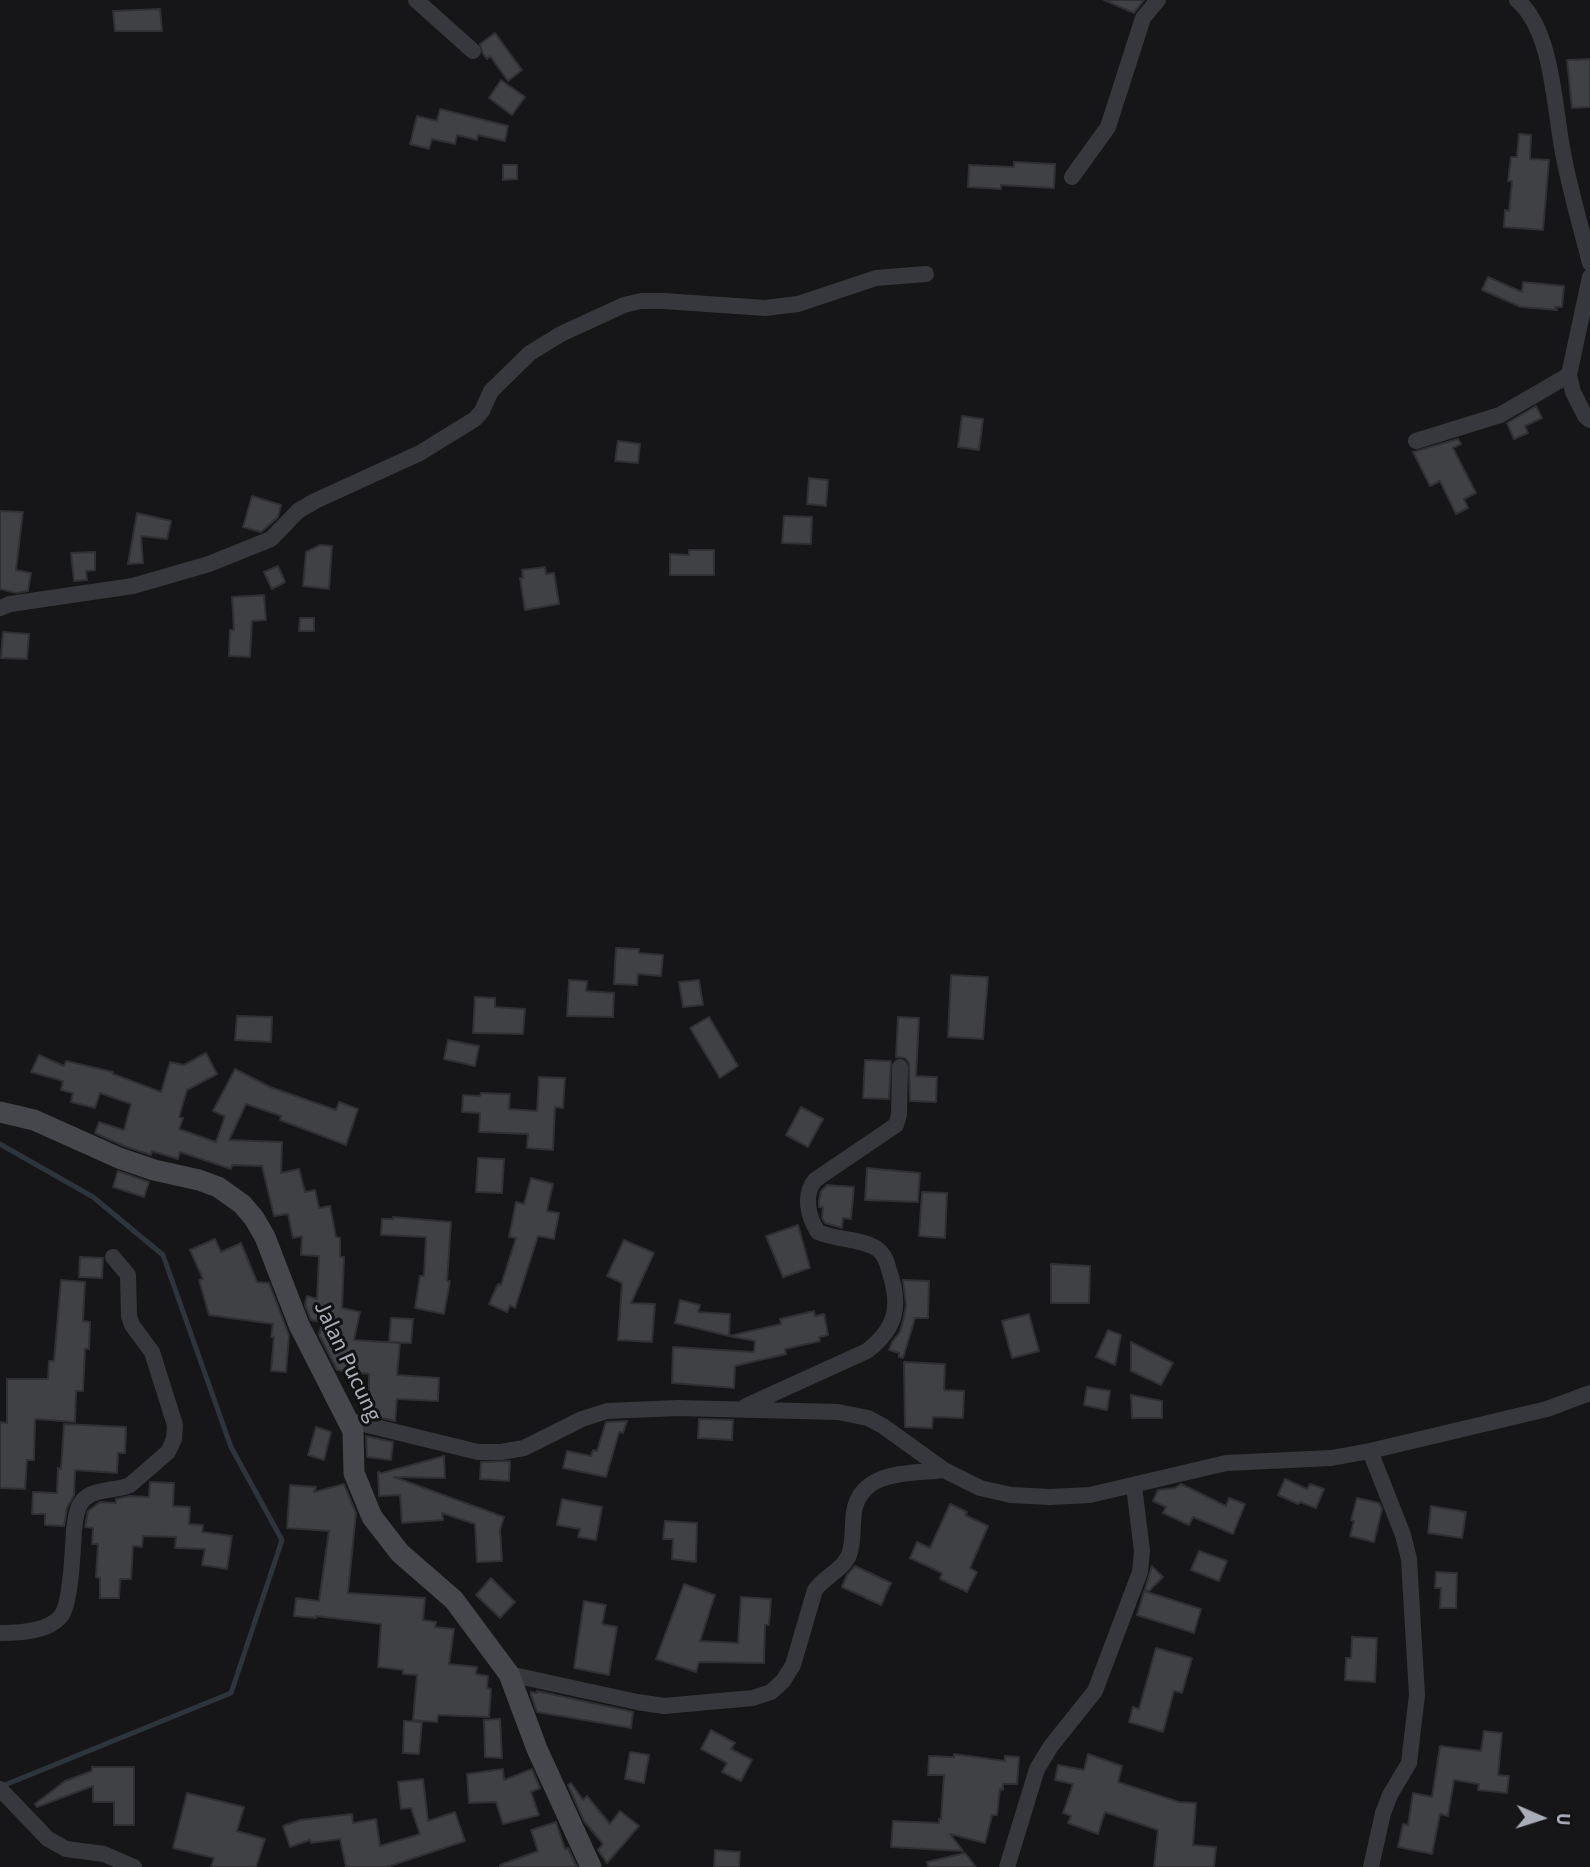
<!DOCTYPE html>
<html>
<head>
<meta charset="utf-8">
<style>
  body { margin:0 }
  #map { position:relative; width:1590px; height:1867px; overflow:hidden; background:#161618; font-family:"Source Sans 3",sans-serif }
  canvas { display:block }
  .north { position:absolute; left:1506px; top:1783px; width:70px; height:70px; -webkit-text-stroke:5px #111113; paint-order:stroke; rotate:93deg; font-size:19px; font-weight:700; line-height:28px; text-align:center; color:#a8adb8 }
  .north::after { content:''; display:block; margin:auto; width:24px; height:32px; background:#a8adb8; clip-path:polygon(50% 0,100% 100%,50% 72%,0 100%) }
</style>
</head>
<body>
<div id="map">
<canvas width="1590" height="1867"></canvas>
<div class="north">U</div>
</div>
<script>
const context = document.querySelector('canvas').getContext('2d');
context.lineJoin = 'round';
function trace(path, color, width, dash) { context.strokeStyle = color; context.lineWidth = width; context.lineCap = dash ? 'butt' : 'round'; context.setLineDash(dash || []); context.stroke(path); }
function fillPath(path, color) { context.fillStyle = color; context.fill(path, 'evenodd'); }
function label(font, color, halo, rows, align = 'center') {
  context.font = font + ' "Source Sans 3",sans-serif'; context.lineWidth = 6; context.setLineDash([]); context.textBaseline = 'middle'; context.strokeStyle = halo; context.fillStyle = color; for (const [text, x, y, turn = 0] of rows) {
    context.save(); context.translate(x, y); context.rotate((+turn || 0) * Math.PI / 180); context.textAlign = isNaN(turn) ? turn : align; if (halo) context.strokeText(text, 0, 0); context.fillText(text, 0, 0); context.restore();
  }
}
const stream = new Path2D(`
  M 0,1144 L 93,1197 L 163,1255 L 231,1447 L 282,1540 L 231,1693 L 0,1787`);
const building = new Path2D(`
  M 1104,0 L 1144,0 L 1134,13 Z
  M 160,9 L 162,31 L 115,31 L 113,11 Z
  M 495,33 L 522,70 L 508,81 L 490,56 L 487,59 L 483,54 L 480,44 Z
  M 1590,59 L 1590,107 L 1572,108 L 1567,60 Z
  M 501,80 L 525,97 L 512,115 L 489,98 Z
  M 440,109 L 508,126 L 505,141 L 478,135 L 477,140 L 457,135 L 455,144 L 432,139 L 429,149 L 410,144 L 417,116 L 437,121 Z
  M 1519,134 L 1531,135 L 1530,159 L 1549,160 L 1543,230 L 1504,227 L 1505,210 L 1509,211 L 1512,181 L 1508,181 L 1511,157 L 1517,157 Z
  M 1014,162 L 1055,164 L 1054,188 L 1001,185 L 1001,189 L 968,187 L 969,165 L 1014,167 Z
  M 503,165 L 517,165 L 517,179 L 503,180 Z
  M 1488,277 L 1522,292 L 1523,282 L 1564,286 L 1562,307 L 1555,307 L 1557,310 L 1521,307 L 1482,290 Z
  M 1536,406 L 1542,418 L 1525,426 L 1528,433 L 1514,439 L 1507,423 Z
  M 962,416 L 983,419 L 979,450 L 958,447 Z
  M 1458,439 L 1461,444 L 1453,448 L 1476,493 L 1464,499 L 1468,508 L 1456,514 L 1440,481 L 1430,486 L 1413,452 Z
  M 618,441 L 640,444 L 638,463 L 615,461 Z
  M 809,478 L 828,480 L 826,506 L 807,504 Z
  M 252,496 L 281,505 L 278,517 L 261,532 L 243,527 Z
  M 0,511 L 23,512 L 16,570 L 31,573 L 28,591 L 16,593 L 0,589 Z
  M 137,513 L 171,521 L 167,539 L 141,536 L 143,563 L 128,564 Z
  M 784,516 L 812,517 L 811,544 L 782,543 Z
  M 320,545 L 332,546 L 329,589 L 303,586 L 306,552 Z
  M 689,550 L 714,550 L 714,575 L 670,575 L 670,554 L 689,555 Z
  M 95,552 L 95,570 L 86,571 L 87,580 L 74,581 L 71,553 Z
  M 278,566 L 285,582 L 272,589 L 264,572 Z
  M 545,567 L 546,574 L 554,573 L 559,604 L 525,610 L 520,578 L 523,578 L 522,570 Z
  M 264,595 L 266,620 L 252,621 L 250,657 L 229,656 L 230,630 L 234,630 L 232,597 Z
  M 300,618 L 314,618 L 314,631 L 299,631 Z
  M 3,632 L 29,634 L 27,659 L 1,658 Z
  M 616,948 L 639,949 L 639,953 L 663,955 L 661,976 L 638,974 L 637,985 L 614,984 Z
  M 951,975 L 988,977 L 983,1039 L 948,1037 Z
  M 569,980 L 587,981 L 586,991 L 614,993 L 613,1017 L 567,1016 Z
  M 699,980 L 703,1005 L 683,1007 L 679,982 Z
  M 475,997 L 495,998 L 495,1007 L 525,1009 L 523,1034 L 473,1033 Z
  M 237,1016 L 272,1017 L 271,1042 L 235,1040 Z
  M 709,1017 L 738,1066 L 720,1078 L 690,1028 Z
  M 898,1017 L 919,1018 L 916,1076 L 937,1077 L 936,1102 L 910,1101 L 909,1063 L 905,1058 L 896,1057 Z
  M 448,1040 L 479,1046 L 475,1066 L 444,1059 Z
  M 206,1053 L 217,1074 L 187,1090 L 179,1117 L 183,1118 L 179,1129 L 216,1142 L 225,1116 L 213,1111 L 235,1069 L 270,1087 L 336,1110 L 339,1102 L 358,1109 L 346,1145 L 280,1120 L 281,1116 L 246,1104 L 229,1140 L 282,1142 L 281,1173 L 299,1169 L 305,1192 L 315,1190 L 319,1208 L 330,1206 L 336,1237 L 340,1238 L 340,1257 L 344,1257 L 342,1308 L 360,1312 L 354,1340 L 400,1343 L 397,1375 L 439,1378 L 438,1401 L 397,1399 L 395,1421 L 369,1415 L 369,1374 L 337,1370 L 319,1335 L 322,1322 L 311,1320 L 305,1305 L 307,1296 L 317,1299 L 319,1256 L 301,1255 L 302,1236 L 293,1238 L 288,1214 L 274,1216 L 262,1166 L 232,1165 L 231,1169 L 180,1152 L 178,1159 L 152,1151 L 151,1155 L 124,1146 L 95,1133 L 99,1122 L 124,1130 L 131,1104 L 100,1093 L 95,1108 L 71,1102 L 73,1093 L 61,1090 L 63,1081 L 31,1072 L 39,1055 L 64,1066 L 66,1061 L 113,1072 L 113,1074 L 161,1092 L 170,1062 L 184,1065 Z
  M 865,1060 L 891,1061 L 889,1099 L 863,1098 Z
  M 539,1077 L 565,1078 L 563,1108 L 555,1107 L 553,1150 L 527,1148 L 528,1134 L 479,1132 L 480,1113 L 462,1112 L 463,1095 L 480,1096 L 481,1093 L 510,1094 L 509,1109 L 537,1111 Z
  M 801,1107 L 823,1119 L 808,1147 L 786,1135 Z
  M 478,1158 L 504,1159 L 502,1193 L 476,1192 Z
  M 867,1168 L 920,1173 L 918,1202 L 865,1200 Z
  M 118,1171 L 149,1182 L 144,1197 L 113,1187 Z
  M 531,1178 L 553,1184 L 547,1211 L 559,1213 L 554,1239 L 538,1236 L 515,1308 L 510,1305 L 507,1312 L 489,1304 L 498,1284 L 501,1285 L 516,1238 L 509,1237 L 516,1202 L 524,1204 Z
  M 827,1185 L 854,1187 L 851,1219 L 843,1218 L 842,1228 L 825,1223 L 822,1218 L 823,1207 L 819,1207 L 819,1200 L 821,1191 Z
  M 922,1192 L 947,1193 L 945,1238 L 919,1236 Z
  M 393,1217 L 451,1222 L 447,1281 L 450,1281 L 444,1314 L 415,1308 L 420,1276 L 424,1276 L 426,1237 L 381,1235 L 382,1219 L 393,1219 Z
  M 798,1225 L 810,1268 L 783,1277 L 766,1236 Z
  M 215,1239 L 221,1252 L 241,1243 L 257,1282 L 269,1283 L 289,1335 L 286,1372 L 271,1371 L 274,1337 L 271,1337 L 273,1324 L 209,1315 L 199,1280 L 203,1279 L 190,1250 Z
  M 624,1240 L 654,1253 L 631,1303 L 655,1304 L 652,1342 L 618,1340 L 622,1283 L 607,1276 Z
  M 80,1257 L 103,1258 L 102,1278 L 79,1277 Z
  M 1051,1264 L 1090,1266 L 1089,1303 L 1051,1303 Z
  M 61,1280 L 85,1282 L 83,1321 L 90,1322 L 89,1349 L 85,1349 L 83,1391 L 76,1391 L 75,1422 L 35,1419 L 34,1460 L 27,1460 L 25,1489 L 0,1488 L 0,1422 L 7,1423 L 7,1379 L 48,1379 L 49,1361 L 54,1361 Z
  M 903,1280 L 929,1281 L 928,1318 L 915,1318 L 903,1358 L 899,1357 L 899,1353 L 889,1350 L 892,1342 L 900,1332 L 904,1317 L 906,1305 Z
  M 680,1300 L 700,1305 L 698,1312 L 730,1314 L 729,1336 L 675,1323 Z
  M 814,1311 L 815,1316 L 824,1314 L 828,1335 L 819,1337 L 820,1341 L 785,1349 L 786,1354 L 735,1366 L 734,1388 L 672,1383 L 673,1347 L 754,1352 L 755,1341 L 729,1336 L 781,1324 L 780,1319 Z
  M 1029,1314 L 1039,1351 L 1012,1358 L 1002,1321 Z
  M 391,1318 L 413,1319 L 411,1343 L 389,1342 Z
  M 1108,1330 L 1121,1335 L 1115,1365 L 1096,1357 Z
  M 1131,1342 L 1173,1363 L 1161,1385 L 1131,1371 Z
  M 904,1362 L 945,1364 L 944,1390 L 964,1391 L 963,1418 L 933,1417 L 932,1428 L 905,1427 Z
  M 1087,1387 L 1110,1391 L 1107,1410 L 1084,1405 Z
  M 1131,1395 L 1162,1401 L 1162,1418 L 1132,1418 Z
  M 699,1419 L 733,1420 L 732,1440 L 698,1438 Z
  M 627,1421 L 623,1433 L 619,1432 L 606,1477 L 563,1468 L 567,1451 L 591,1456 L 593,1450 L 597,1451 L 606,1422 Z
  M 64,1424 L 126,1427 L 125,1453 L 118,1453 L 117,1473 L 75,1470 L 74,1495 L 67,1508 L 64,1526 L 45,1525 L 45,1514 L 32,1514 L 33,1492 L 57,1493 L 58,1468 L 61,1469 Z
  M 316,1427 L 331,1432 L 324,1460 L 308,1455 Z
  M 366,1436 L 393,1442 L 391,1460 L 367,1457 Z
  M 444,1456 L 445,1478 L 394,1477 L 504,1517 L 500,1530 L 502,1561 L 477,1562 L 475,1524 L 442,1513 L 443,1520 L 402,1523 L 400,1495 L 379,1496 L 378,1472 L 382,1473 Z
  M 510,1461 L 509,1481 L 480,1479 L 481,1462 Z
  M 1285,1479 L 1307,1489 L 1310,1484 L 1324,1489 L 1316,1508 L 1300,1502 L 1298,1504 L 1278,1495 Z
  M 150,1482 L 174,1483 L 173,1506 L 190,1507 L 189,1524 L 203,1525 L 202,1532 L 232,1536 L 227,1569 L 202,1565 L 205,1549 L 175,1548 L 176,1537 L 143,1536 L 142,1547 L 133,1546 L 131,1579 L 120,1579 L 119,1598 L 100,1598 L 100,1578 L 96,1577 L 98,1544 L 92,1544 L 93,1528 L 85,1527 L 88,1511 L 100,1502 L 116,1503 L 116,1499 L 130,1496 L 149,1497 Z
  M 344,1484 L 356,1513 L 348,1593 L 425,1598 L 423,1620 L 436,1622 L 435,1627 L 454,1629 L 449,1664 L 477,1667 L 476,1674 L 488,1676 L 487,1688 L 491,1689 L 489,1717 L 438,1715 L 437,1722 L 413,1720 L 417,1675 L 403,1674 L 403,1670 L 378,1667 L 381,1624 L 316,1616 L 316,1618 L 294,1616 L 296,1598 L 319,1601 L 329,1531 L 287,1528 L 290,1485 L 316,1487 L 314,1492 Z
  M 1181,1484 L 1226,1506 L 1229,1498 L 1245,1504 L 1233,1534 L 1193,1517 L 1189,1525 L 1163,1513 L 1166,1507 L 1153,1501 L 1158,1490 L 1175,1488 Z
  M 1357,1498 L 1379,1503 L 1382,1509 L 1374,1542 L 1350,1536 L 1354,1521 L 1351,1520 Z
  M 562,1499 L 602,1507 L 596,1540 L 578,1537 L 580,1529 L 557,1525 Z
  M 950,1504 L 967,1512 L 965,1515 L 988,1526 L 970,1568 L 977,1572 L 967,1592 L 940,1579 L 942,1573 L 910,1558 L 917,1542 L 930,1548 Z
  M 1431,1506 L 1466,1512 L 1462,1538 L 1428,1533 Z
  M 665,1521 L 697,1523 L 696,1562 L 672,1559 L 673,1539 L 663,1539 Z
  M 1199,1551 L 1227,1561 L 1219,1581 L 1191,1570 Z
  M 855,1566 L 891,1583 L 881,1605 L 842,1587 L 847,1575 Z
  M 1152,1566 L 1163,1577 L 1148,1592 L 1145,1589 Z
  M 1436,1572 L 1457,1573 L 1456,1608 L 1440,1608 L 1441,1588 L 1435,1588 Z
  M 491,1578 L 515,1602 L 500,1618 L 476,1595 Z
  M 684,1584 L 715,1595 L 700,1641 L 738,1643 L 741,1597 L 771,1599 L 769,1625 L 765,1625 L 764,1663 L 699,1662 L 696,1672 L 656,1659 Z
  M 1144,1591 L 1201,1609 L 1194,1633 L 1137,1615 Z
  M 584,1601 L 606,1605 L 602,1624 L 617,1627 L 609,1675 L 574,1668 Z
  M 1352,1637 L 1377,1638 L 1375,1682 L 1345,1680 L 1346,1658 L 1351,1658 Z
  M 1156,1648 L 1192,1658 L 1182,1693 L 1174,1691 L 1163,1732 L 1129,1722 L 1133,1707 L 1139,1709 Z
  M 537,1691 L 633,1712 L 631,1728 L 537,1712 L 531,1695 L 531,1692 L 537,1693 Z
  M 500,1719 L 502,1758 L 485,1757 L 484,1720 Z
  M 404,1721 L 422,1722 L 419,1754 L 403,1753 Z
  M 711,1730 L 735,1743 L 731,1749 L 752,1760 L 741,1781 L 722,1772 L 727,1763 L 701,1749 Z
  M 1484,1731 L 1502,1733 L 1498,1775 L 1509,1776 L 1507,1793 L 1478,1790 L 1479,1784 L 1454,1780 L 1448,1816 L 1440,1814 L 1432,1854 L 1398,1847 L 1403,1824 L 1408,1825 L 1413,1793 L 1432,1797 L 1440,1746 L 1481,1751 Z
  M 630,1752 L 649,1755 L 644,1783 L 625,1779 Z
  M 954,1754 L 1005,1761 L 1005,1756 L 1019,1757 L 1017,1784 L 1003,1784 L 1003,1790 L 1000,1789 L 997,1815 L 992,1815 L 985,1843 L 950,1834 L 963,1851 L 891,1847 L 893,1821 L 939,1823 L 939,1819 L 941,1819 L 944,1775 L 928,1775 L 929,1756 L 954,1757 Z
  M 1088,1754 L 1122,1766 L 1118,1782 L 1179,1802 L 1196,1803 L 1193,1845 L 1216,1847 L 1214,1867 L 1154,1867 L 1158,1830 L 1105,1812 L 1098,1834 L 1068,1823 L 1071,1816 L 1063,1813 L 1073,1784 L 1055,1780 L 1058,1765 L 1084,1770 Z
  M 92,1767 L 134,1767 L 134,1825 L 114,1825 L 114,1802 L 93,1802 L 93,1786 L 37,1807 L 35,1804 L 65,1781 L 92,1771 Z
  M 503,1769 L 504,1780 L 532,1769 L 540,1788 L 531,1792 L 539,1815 L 503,1824 L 496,1802 L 469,1803 L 467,1774 Z
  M 423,1779 L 428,1821 L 455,1812 L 465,1841 L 387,1867 L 346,1867 L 340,1839 L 311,1843 L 310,1840 L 290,1847 L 283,1826 L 300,1820 L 352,1814 L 353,1823 L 376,1819 L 380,1846 L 420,1834 L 411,1808 L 401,1809 L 398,1782 Z
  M 571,1783 L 583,1800 L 587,1796 L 610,1824 L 620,1811 L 639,1826 L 607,1863 L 598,1850 L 603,1844 L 584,1821 L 568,1785 Z
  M 187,1793 L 244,1807 L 237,1831 L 265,1839 L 256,1867 L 211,1867 L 214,1858 L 173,1848 Z
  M 556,1822 L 565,1849 L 568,1848 L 577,1867 L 500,1867 L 500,1865 L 538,1851 L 531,1830 Z
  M 715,1850 L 740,1852 L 739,1867 L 714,1867 Z
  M 965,1853 L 976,1867 L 928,1867 L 927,1862 Z`);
const minor = new Path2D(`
  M 416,0 L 473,51
  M 1517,0 C 1554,31 1554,112 1564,158 C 1571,193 1581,228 1590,263
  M 1072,177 L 1108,127 L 1143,18 L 1158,0
  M 1590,277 L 1569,375 L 1573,392 L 1585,416 L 1590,420
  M 1416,441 L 1500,415 L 1569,375
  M 0,608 L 10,604 L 133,586 L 209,564 L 271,539 L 298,511 L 315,501 L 420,453 L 475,419 L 482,411 L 491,391 L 530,353 L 561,334 L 624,305 L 641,301 L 664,301 L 765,308 L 798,304 L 876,278 L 926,274
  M 746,1406 L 867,1351 C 897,1328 901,1305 889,1270 C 887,1261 884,1253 876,1248 C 859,1238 836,1240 818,1232 C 808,1217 803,1195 815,1180 L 896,1125 L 899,1115 L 900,1067
  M 347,1420 L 478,1452 L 501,1452 L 524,1448 L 582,1419 L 607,1411 L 678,1408 L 838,1412 L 868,1418 L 883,1426 L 944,1470 L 980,1488 L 1011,1495 L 1050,1497 L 1090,1495 L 1226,1463 L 1331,1458 L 1370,1451 L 1547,1409 L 1590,1393
  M 1370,1451 L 1403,1535 L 1409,1559 L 1417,1695 L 1409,1763 L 1390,1795 L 1383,1813 L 1371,1867
  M 0,1633 C 19,1633 48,1632 61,1616 C 71,1604 73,1547 74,1530 C 76,1517 76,1504 88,1496 C 100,1488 117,1491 130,1485 L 168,1452 L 174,1439 L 175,1425 L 152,1352 L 132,1325 L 129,1316 L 128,1275 L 113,1257
  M 509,1674 L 637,1702 L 664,1706 L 753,1698 L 771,1692 L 783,1681 L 793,1665 L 815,1590 C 824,1577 843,1570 849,1555 C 854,1542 852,1525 854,1512 C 861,1469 911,1474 944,1470
  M 0,1789 L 48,1839 L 66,1849 L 104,1854 L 134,1867
  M 1007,1867 L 1037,1769 L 1051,1746 L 1095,1691 L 1140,1572 L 1142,1551 L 1134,1486`);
const secondary = new Path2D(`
  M 0,1112 L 34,1120 L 119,1158 L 154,1170 L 199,1180 L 218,1187 L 242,1204 L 254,1218 L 265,1237 L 299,1325 L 353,1431 L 354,1473 L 372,1517 L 400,1553 L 454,1600 L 509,1674 L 537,1749 L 591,1867`);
const streetNames = [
  ["Jalan Pucung",346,1362,65]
];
trace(stream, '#2c353c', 5);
fillPath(building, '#404145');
trace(building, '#303034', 2);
trace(minor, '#37383d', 16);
trace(secondary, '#45474d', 21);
label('23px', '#a8adb8', '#111113', streetNames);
</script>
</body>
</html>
